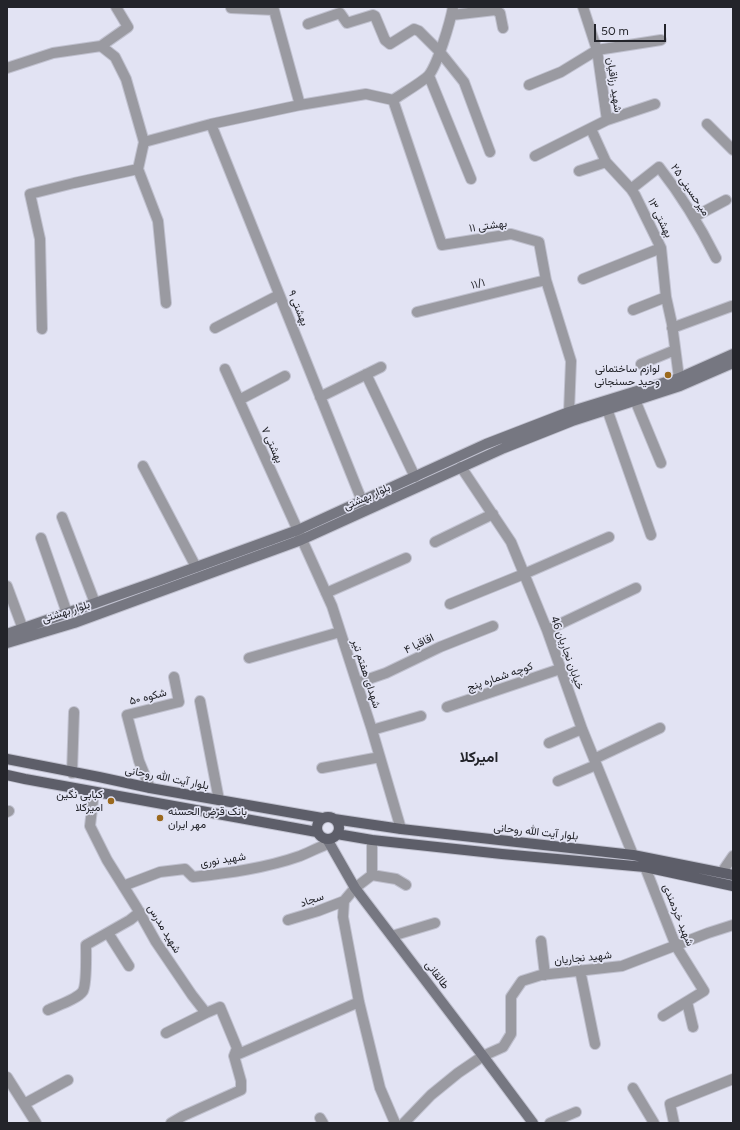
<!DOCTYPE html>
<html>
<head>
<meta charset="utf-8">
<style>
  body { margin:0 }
  #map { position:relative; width:740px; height:1130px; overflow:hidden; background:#e2e3f3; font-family:Figtree,sans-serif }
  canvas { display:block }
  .frame { position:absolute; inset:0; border:8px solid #23242a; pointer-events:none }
  .scale { position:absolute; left:594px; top:24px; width:72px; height:18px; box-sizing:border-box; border:2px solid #23242a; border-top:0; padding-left:5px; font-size:12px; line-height:14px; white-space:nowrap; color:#23242a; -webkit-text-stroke:3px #e2e3f3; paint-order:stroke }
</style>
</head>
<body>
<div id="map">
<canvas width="740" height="1130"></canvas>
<div class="frame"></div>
<div class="scale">50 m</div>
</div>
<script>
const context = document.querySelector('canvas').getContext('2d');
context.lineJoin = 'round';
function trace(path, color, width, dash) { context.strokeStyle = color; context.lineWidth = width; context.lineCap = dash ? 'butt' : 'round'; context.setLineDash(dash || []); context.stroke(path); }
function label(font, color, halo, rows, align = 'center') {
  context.font = font + ' Figtree,Vazirmatn,sans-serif'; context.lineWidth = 3.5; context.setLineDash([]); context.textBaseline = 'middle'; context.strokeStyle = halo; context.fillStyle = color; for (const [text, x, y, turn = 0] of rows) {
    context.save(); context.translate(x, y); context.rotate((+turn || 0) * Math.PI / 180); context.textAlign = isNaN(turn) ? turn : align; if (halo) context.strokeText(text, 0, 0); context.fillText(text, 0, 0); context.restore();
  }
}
const minor = new Path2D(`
  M 231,7 L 231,8 L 274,10 L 300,105
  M 583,7 L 597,50 L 607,120
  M 452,15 L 495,10 L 500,13 L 503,28
  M 308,24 L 340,13 L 347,23 L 373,15 L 375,16 L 385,40 L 390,44 L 414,29 L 419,31 L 440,52 L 464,82 L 490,152
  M 101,46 L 128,27 L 116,7
  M 7,68 L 53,53 L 101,46 L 115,57 L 126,79 L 144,142 L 138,169 L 158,221 L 166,303
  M 429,76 L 471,179
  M 529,85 L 561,72 L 597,50 L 661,40
  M 393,100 L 442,245 L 511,234 L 539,242 L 546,280 L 571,361 L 569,412
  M 211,124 L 362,501
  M 707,124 L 733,150
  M 591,129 L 606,162 L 631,189 L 635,195 L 661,248 L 666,297 L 672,324 L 679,378
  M 144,142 L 211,124 L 300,105 L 366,94 L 393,100 C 400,95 424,81 429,75 C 438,63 450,23 453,7
  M 535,156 L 607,120 L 655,104
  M 579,171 L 606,162
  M 631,189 L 659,167 C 681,195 700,226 716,258
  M 694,217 L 726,200
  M 583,279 L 661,248
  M 633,310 L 666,297
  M 417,312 L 546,280
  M 215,328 L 279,295
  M 672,328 L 732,306
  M 42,329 L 40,239 L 30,194 L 74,183 L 138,169
  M 641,364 L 675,350
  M 225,369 L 332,606 L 372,730 L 401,829
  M 366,374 L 415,477
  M 320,397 L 381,367
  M 239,400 L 285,376
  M 635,400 L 661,463
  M 607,409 L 651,535
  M 143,466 L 196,567
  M 461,467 L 511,542 L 547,630 L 582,729 L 633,855
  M 62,517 L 95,603
  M 41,538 L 67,613
  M 435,542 L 493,514
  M 7,586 L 23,629
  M 326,593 L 406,558
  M 450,604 L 524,574 L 609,537
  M 547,630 L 636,588
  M 249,658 L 340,632
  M 357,683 L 386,673 L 440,647 L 493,626
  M 200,701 L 219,800
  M 447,707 L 560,669
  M 372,730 L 421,716
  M 549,743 L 582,729
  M 594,759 L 660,728
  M 322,768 L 380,757
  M 72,773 L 74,712
  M 558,781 L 596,765
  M 150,788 L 139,761 L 127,715 L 179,702 L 174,677
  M 94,792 L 90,826 L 107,860 L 137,908 L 156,942 L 192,995 L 206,1013 L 220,1007 L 237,1048 L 234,1056
  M 7,812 L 9,811
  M 372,840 L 372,875 L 355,888 L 344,901 L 343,917 L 359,1002 L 380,1088 L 395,1123
  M 645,867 L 676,946 L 704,991 L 663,1016
  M 722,872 L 733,856
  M 372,875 L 396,879 L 406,885
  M 123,886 L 160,872 L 185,869 L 193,877 C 229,873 266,868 300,856 C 310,852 319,847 328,844
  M 288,920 L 318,911 L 344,901
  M 108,933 L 129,966
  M 392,936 L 435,923
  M 541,941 L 545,975
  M 580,970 L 595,1044
  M 687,1002 L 693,1027
  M 48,1010 C 56,1006 78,999 83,991 C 87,983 86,954 86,945 L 130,920 L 140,912
  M 166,1033 L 206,1013
  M 234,1056 L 359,1002
  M 7,1077 L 36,1123
  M 633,1088 L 654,1123
  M 24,1104 L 68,1080
  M 320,1118 L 323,1123
  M 171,1123 L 183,1116 L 241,1090 L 241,1081 L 234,1056
  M 404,1123 L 431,1095 L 458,1073 L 483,1056 L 503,1047 L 511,1034 L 511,997 L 522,981 L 541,975 L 622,966 L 708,933 L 733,925
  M 550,1123 L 576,1112
  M 674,1123 L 670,1104 L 733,1079`);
const secondary = new Path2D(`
  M 7,634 L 158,581 L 298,530 L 486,444 L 569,412 L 679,378 L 733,354
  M 7,643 L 74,623 L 301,540 L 504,448 L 572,421 L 680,386 L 733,363
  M 327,839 L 355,888 L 483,1056 L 533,1123`);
const primary = new Path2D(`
  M 7,759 L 99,777 L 150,788 L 322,818
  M 7,775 L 25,779 L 317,832
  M317 828a11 11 0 1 1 22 0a11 11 0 1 1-22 0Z
  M 334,819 L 401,829 L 633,855 L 733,875
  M 337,834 L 372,840 L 502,854 L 645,867 L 733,886`);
const markers = [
  [668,375,4,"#9b691d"],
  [111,801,4,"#9b691d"],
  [160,818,4,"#9b691d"]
];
const streetNames = [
  ["شهید رزاقیان",614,85,82],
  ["میرحسینی ۲۵",690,190,56],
  ["بهشتی ۱۳",660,218,64],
  ["بهشتی ۱۱",488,226,-8],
  ["۱۱/۱",478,284,-14],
  ["بهشتی ۹",298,308,68],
  ["بهشتی ۷",272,445,66],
  ["بلوار بهشتی",367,497,-24],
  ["بلوار بهشتی",66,612,-18],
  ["اقاقیا ۴",419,644,-26],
  ["خیابان نجاریان 46",567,653,70],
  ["شهدای هفتم تیر",366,674,72],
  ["کوچه شماره پنج",500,677,-19],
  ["شکوه ۵۰",148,697,-14],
  ["بلوار آیت الله روحانی",167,778,11],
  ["بلوار آیت الله روحانی",536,832,6],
  ["شهید نوری",223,860,-9],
  ["سجاد",312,900,-19],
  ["شهید خردمندی",678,915,68],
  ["شهید مدرس",164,929,59],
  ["شهید نجاریان",583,958,-6],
  ["طالقانی",437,975,53]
];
const poiNames = [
  ["لوازم ساختمانی",660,369],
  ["وحید حسنجانی",660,382],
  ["کبابی نگین",103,795],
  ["امیرکلا",103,808],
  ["بانک قرض الحسنه",168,812,"left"],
  ["مهر ایران",168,825,"left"]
];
const districtNames = [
  ["امیرکلا",479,758]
];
trace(minor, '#c0c1cf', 12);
trace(secondary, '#c0c1cf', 12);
trace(primary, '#c0c1cf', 12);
trace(minor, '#9a9aa1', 10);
trace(secondary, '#767781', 10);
trace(primary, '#5d5e69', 10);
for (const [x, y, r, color] of markers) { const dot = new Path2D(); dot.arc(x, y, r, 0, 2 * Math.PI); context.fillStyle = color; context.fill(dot); trace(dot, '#e2e3f3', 1.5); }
label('11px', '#23242a', '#e2e3f3', streetNames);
label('11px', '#23242a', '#e2e3f3', poiNames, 'right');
label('bold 15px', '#23242a', '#e2e3f3', districtNames);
</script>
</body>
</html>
